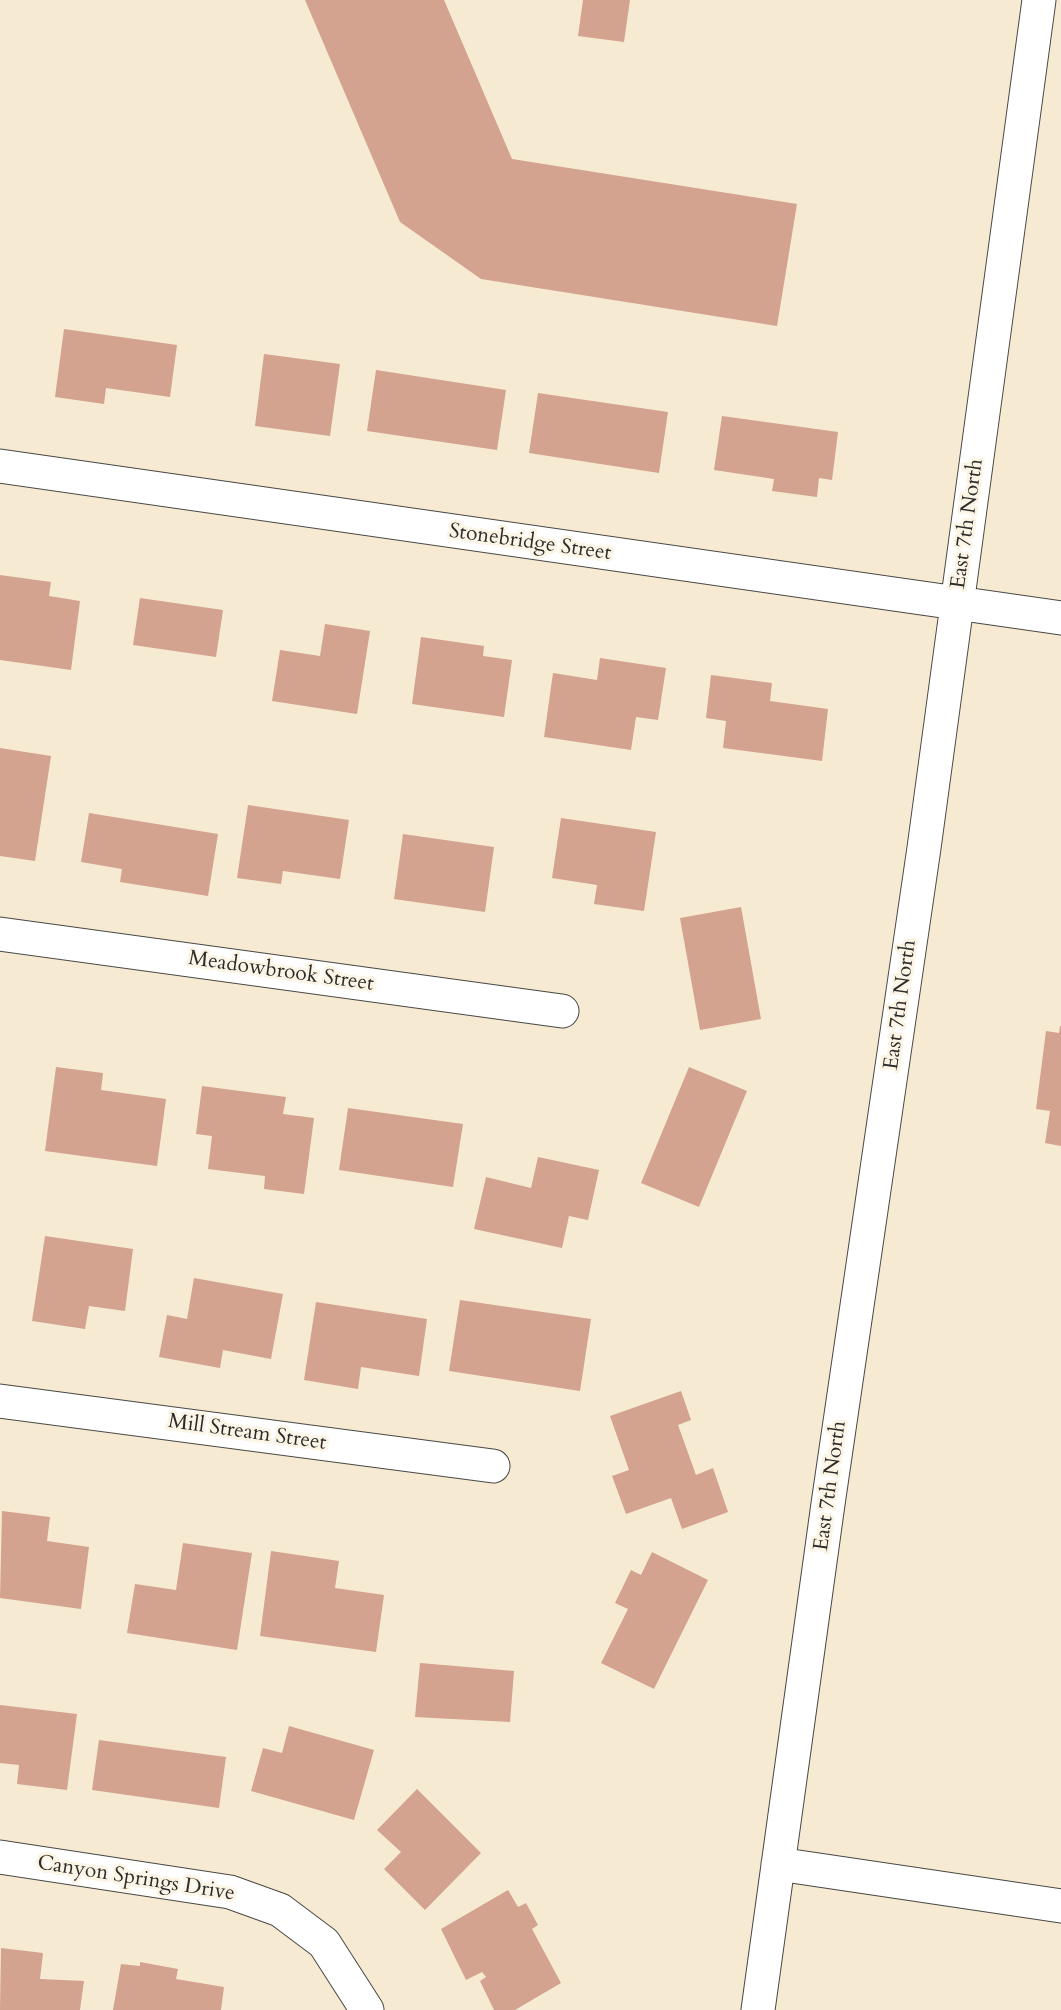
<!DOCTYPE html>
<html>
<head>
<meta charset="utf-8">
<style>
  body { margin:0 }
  canvas { display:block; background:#f6ead2 }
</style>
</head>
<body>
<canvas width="1061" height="2010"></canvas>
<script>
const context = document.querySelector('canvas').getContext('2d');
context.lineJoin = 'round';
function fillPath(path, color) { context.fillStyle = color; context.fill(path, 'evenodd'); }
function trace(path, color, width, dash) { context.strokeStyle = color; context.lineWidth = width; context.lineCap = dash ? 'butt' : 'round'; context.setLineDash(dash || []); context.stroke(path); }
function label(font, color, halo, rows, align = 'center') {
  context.font = font + ' Cardo,serif'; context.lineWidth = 6; context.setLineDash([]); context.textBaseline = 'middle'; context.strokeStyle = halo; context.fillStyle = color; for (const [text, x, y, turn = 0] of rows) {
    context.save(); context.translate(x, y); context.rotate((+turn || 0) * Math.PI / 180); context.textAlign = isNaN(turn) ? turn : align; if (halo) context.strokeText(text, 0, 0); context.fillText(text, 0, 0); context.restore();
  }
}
const building = new Path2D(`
  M 305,0 L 444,0 L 512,159 L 797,204 L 777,326 L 481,279 L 400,222 Z
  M 583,0 L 630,0 L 624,42 L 578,36 Z
  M 64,329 L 177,345 L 170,397 L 106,388 L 104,404 L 55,397 Z
  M 264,354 L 340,364 L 330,436 L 255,426 Z
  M 376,370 L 506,390 L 497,450 L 367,431 Z
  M 538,393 L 668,412 L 659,473 L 529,453 Z
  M 722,416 L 838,432 L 832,480 L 819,478 L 817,497 L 772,491 L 774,479 L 714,470 Z
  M 0,575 L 51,582 L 49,596 L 80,601 L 71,670 L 0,660 Z
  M 140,598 L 223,610 L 216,657 L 133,645 Z
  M 325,624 L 370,631 L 357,714 L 272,701 L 280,650 L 320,656 Z
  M 421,637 L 484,646 L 483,656 L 512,660 L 504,717 L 412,704 Z
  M 600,658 L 666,668 L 658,720 L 636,717 L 631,750 L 544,737 L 553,673 L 597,680 Z
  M 711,675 L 772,683 L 770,701 L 828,709 L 822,761 L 723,748 L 726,721 L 706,718 Z
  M 0,748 L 51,756 L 35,861 L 0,856 Z
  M 248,805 L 349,820 L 340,879 L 283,871 L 281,884 L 237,878 Z
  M 89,813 L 218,834 L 208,896 L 120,882 L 122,869 L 81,862 Z
  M 561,818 L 656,832 L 644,911 L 594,904 L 597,885 L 552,878 Z
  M 403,834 L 494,847 L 485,912 L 394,899 Z
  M 741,907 L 761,1019 L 700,1030 L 680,918 Z
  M 1060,1026 L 1061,1026 L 1061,1146 L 1045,1143 L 1050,1111 L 1036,1109 L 1046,1031 L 1059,1033 Z
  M 56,1067 L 103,1073 L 101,1090 L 166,1099 L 157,1166 L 45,1151 Z
  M 689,1067 L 747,1091 L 699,1207 L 641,1183 Z
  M 202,1086 L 286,1097 L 283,1114 L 314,1118 L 304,1194 L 264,1189 L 265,1176 L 208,1169 L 212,1136 L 196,1134 Z
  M 348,1108 L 463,1124 L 453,1187 L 339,1170 Z
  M 538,1157 L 599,1170 L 588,1220 L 569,1216 L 562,1248 L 474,1229 L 486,1177 L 531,1188 Z
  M 45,1236 L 133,1249 L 125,1311 L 89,1306 L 85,1329 L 32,1321 Z
  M 194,1278 L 283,1294 L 271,1359 L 223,1350 L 220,1368 L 159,1357 L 167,1315 L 187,1319 Z
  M 460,1300 L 591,1319 L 580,1391 L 449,1371 Z
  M 316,1302 L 427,1319 L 419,1376 L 361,1367 L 358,1389 L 304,1380 Z
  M 681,1391 L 691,1420 L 678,1425 L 696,1475 L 713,1468 L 728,1512 L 682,1529 L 671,1498 L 626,1514 L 612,1476 L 629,1470 L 610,1416 Z
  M 2,1511 L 50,1517 L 47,1541 L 89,1547 L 81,1609 L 0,1598 Z
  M 183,1543 L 252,1553 L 237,1650 L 127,1633 L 135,1584 L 176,1590 Z
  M 271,1551 L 339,1561 L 335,1588 L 384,1595 L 376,1652 L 260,1636 Z
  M 652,1552 L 708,1580 L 654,1689 L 601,1663 L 628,1609 L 615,1603 L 631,1570 L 641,1575 Z
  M 420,1663 L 514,1671 L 510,1722 L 415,1717 Z
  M 0,1705 L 77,1714 L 67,1790 L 17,1784 L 19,1765 L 0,1763 Z
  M 289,1726 L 374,1750 L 354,1820 L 251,1791 L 263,1748 L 282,1753 Z
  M 99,1740 L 226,1757 L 219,1808 L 92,1790 Z
  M 417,1789 L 481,1853 L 425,1910 L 384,1869 L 401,1852 L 377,1830 Z
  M 508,1890 L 518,1907 L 526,1903 L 538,1925 L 532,1929 L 561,1983 L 515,2010 L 494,2010 L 480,1981 L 486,1977 L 482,1972 L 466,1980 L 441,1929 Z
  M 1,1948 L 43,1953 L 40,1979 L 84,1981 L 80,2010 L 0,2010 Z
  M 140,1962 L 178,1969 L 176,1979 L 224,1987 L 221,2010 L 113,2010 L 121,1964 L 140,1966 Z`);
const minor = new Path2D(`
  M 0,466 L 1061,618
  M 0,934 L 562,1011
  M 0,1401 L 493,1466
  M 0,1857 L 230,1892 L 280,1910 L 324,1943 L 367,2010
  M 778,1864 L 1061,1906
  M 758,2010 L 828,1504 L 924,848 L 1039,0`);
const streetNames = [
  ["East 7th North",968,524,-82],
  ["Stonebridge Street",530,543,8],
  ["Meadowbrook Street",281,972,8],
  ["East 7th North",901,1005,-82],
  ["Mill Stream Street",247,1433,8],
  ["East 7th North",831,1486,-82],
  ["Canyon Springs Drive",136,1879,9]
];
fillPath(building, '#d3a390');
trace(minor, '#494844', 35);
trace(minor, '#fff', 33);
label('21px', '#2b2b2b', '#fcf5e5', streetNames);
</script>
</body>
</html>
